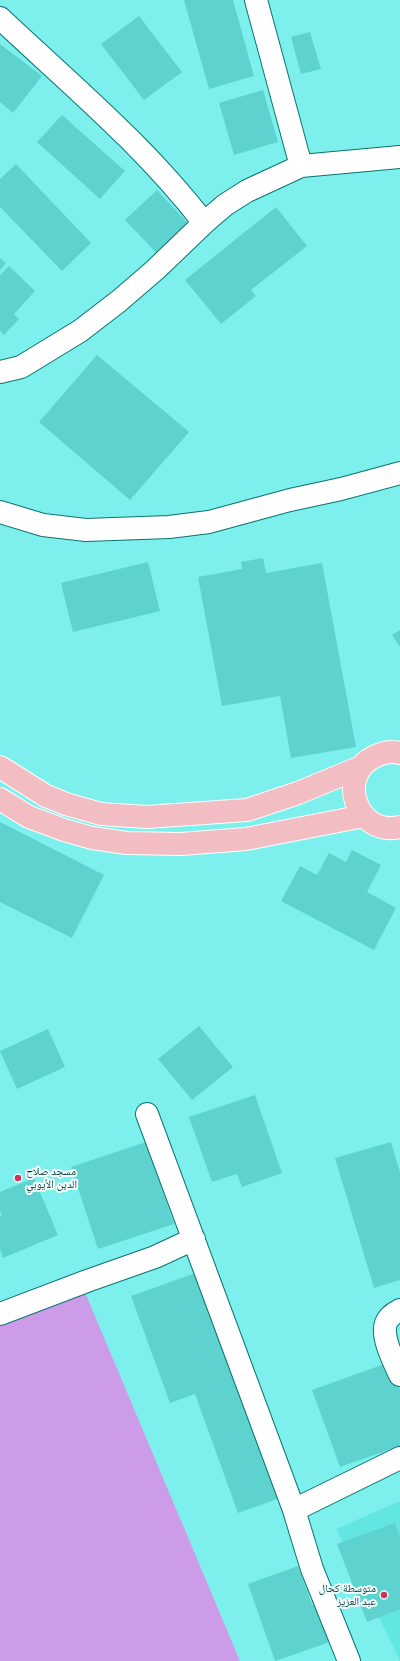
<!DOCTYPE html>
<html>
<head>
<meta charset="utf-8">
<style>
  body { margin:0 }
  canvas { display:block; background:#7df0ed }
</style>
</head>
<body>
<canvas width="400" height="1661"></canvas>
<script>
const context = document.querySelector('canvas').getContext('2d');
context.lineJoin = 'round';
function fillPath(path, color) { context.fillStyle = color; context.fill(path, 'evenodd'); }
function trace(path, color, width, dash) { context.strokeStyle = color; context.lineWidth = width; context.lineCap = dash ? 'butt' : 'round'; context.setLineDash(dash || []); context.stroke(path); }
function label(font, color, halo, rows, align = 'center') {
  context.font = font + ' "Open Sans","Noto Naskh Arabic",sans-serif'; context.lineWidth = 4; context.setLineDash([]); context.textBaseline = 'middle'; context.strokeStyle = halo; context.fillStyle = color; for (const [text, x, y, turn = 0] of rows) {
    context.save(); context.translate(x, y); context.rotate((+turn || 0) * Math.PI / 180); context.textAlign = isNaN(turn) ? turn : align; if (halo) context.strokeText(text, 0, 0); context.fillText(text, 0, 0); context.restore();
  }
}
const built = new Path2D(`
  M 400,1501 L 400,1661 L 336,1529 Z`);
const green = new Path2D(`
  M 84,1290 L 240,1661 L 0,1661 L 0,1325 Z`);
const building = new Path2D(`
  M 184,0 L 233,0 L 254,76 L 209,89 Z
  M 139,16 L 182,72 L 144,100 L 101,44 Z
  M 310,32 L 321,69 L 301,74 L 291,37 Z
  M 0,44 L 42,76 L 13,113 L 0,102 Z
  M 263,90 L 278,142 L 234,155 L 219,103 Z
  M 62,115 L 125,171 L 100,199 L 37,142 Z
  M 16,164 L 91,243 L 62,271 L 0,207 L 0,179 Z
  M 157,190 L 198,234 L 166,263 L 125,220 Z
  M 276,207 L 307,246 L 251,290 L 256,296 L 221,324 L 185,280 Z
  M 0,258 L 6,263 L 0,270 Z
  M 9,266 L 35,291 L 14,314 L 19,319 L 4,335 L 0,331 L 0,275 Z
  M 97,355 L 189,432 L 130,500 L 39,422 Z
  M 263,558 L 266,573 L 322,563 L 356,747 L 291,758 L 280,696 L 222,706 L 198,577 L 242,569 L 241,562 Z
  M 148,562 L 160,611 L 73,632 L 61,583 Z
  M 400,630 L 400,647 L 392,635 Z
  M 0,822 L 104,875 L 72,938 L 0,902 Z
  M 352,850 L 381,865 L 367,892 L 396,908 L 374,950 L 281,901 L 300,866 L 317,875 L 329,853 L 346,862 Z
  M 199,1026 L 233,1067 L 192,1100 L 158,1059 Z
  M 48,1029 L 65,1067 L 17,1089 L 0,1051 Z
  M 255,1095 L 282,1173 L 242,1187 L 237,1174 L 212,1182 L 189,1117 Z
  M 146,1142 L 174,1224 L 98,1249 L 71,1167 Z
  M 391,1142 L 400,1172 L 400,1280 L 374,1288 L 335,1158 Z
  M 34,1178 L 58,1235 L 3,1258 L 0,1249 L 0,1216 L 2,1215 L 0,1211 L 0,1192 Z
  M 204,1270 L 286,1496 L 238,1513 L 195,1394 L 170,1403 L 131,1296 Z
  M 390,1362 L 400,1389 L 400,1446 L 340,1467 L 312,1390 Z
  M 395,1523 L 400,1537 L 400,1609 L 367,1622 L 337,1544 Z
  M 298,1566 L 312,1605 L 316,1604 L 330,1642 L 275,1661 L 248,1584 Z`);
const minor = new Path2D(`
  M 256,0 L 301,166
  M 0,18 C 70,84 145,146 204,223
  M 0,372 L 21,367 L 80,331 L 119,301 L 155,270 L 204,223 L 225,205 L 247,191 L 301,166 L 400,157
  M 0,512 L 43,525 L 86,530 L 169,527 L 209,522 L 290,500 L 341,489 L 400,473
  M 147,1114 L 294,1510 L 312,1569 L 349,1661
  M 400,1310 C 394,1313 388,1317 386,1323 C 381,1337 394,1362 400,1375
  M 0,1314 L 87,1281 L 155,1257 L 194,1239
  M 294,1510 L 400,1458`);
const major = new Path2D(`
  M 400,753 C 392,751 384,752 376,756 C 335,774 356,837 400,827
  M 0,767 L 46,796 L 66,804 L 101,814 L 147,817 L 247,810 L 298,793 L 361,767
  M 0,799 L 29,817 L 64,830 L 92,838 L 127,843 L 181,844 L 246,839 L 364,816`);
const markers = [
  [18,1178,4,"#c63656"],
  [384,1595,4,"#c63656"]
];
const poiNames = [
  ["مسجد صلاح",26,1172],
  ["الدين الأيوبي",26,1185],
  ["متوسطة كحال",376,1589,"right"],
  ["عبد العزيز",376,1602,"right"]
];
fillPath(built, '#63e5e2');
fillPath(green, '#cd9ce9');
fillPath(building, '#5dd2cf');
trace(minor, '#097371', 24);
trace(major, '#fff', 24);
trace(minor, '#fff', 22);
trace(major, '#f2bdc3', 22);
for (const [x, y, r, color] of markers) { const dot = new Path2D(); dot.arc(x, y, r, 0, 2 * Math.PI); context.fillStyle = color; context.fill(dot); trace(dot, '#f3fdfd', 1.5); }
label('11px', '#043b3a', '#f3fdfd', poiNames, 'left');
</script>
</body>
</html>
